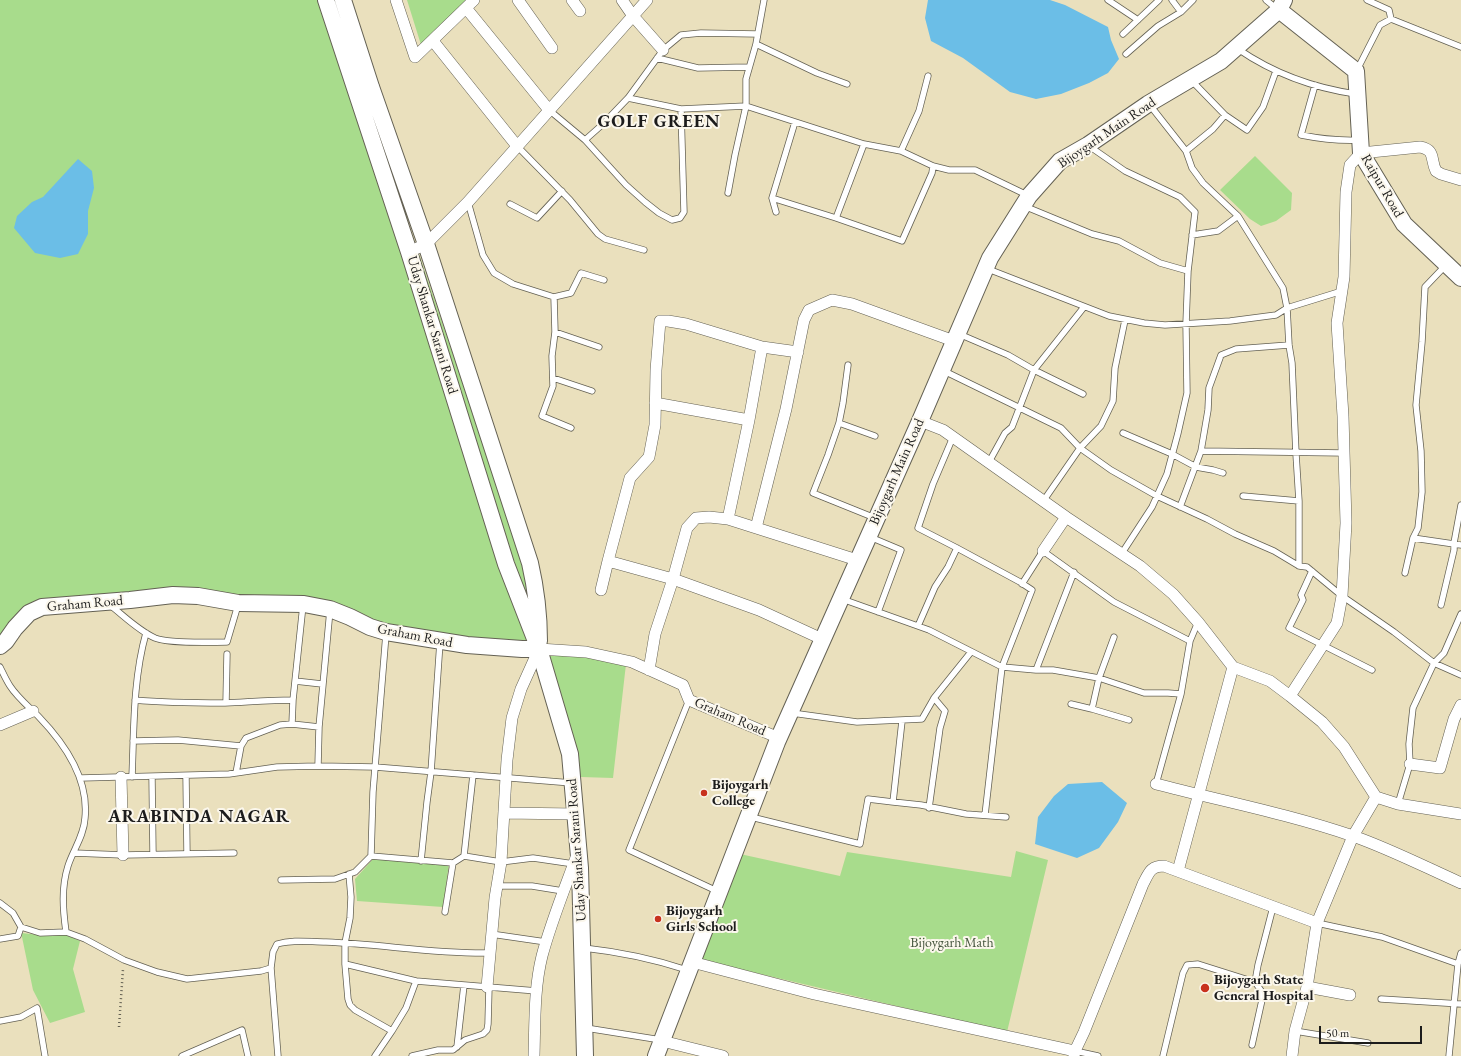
<!DOCTYPE html>
<html>
<head>
<meta charset="utf-8">
<style>
  body { margin:0 }
  #map { position:relative; width:1461px; height:1056px; overflow:hidden; background:#eae0bd; font-family:"EB Garamond",serif }
  canvas { display:block }
  .scale { position:absolute; left:1319px; top:1026px; width:103px; height:18px; box-sizing:border-box; border:2px solid #1c1c1c; border-top:0; padding-left:5px; font-size:12px; line-height:14px; white-space:nowrap; color:#1c1c1c; -webkit-text-stroke:3px #fbf7ec; paint-order:stroke }
</style>
</head>
<body>
<div id="map">
<canvas width="1461" height="1056"></canvas>
<div class="scale">50 m</div>
</div>
<script>
const context = document.querySelector('canvas').getContext('2d');
context.lineJoin = 'round';
function fillPath(path, color) { context.fillStyle = color; context.fill(path, 'evenodd'); }
function trace(path, color, width, dash) { context.strokeStyle = color; context.lineWidth = width; context.lineCap = dash ? 'butt' : 'round'; context.setLineDash(dash || []); context.stroke(path); }
function label(font, color, halo, rows, align = 'center') {
  context.font = font + ' "EB Garamond",serif'; context.lineWidth = 4; context.setLineDash([]); context.textBaseline = 'middle'; context.strokeStyle = halo; context.fillStyle = color; for (const [text, x, y, turn = 0] of rows) {
    context.save(); context.translate(x, y); context.rotate((+turn || 0) * Math.PI / 180); context.textAlign = isNaN(turn) ? turn : align; if (halo) context.strokeText(text, 0, 0); context.fillText(text, 0, 0); context.restore();
  }
}
const green = new Path2D(`
  M 0,0 L 330,0 L 420,257 L 523,562 L 539,649 L 381,638 L 315,605 L 87,597 L 12,626 L 0,644 Z
  M 407,0 L 470,0 L 422,48 Z
  M 1255,156 L 1292,193 L 1291,210 L 1276,221 L 1261,226 L 1250,219 L 1220,190 Z
  M 547,656 L 584,656 L 626,664 L 613,778 L 581,777 L 574,760 Z
  M 1016,851 L 1048,860 L 1007,1032 L 701,960 L 740,854 L 840,876 L 847,852 L 1011,877 Z
  M 373,859 L 449,864 L 443,907 L 357,901 L 355,879 Z
  M 22,933 L 39,935 L 64,934 L 80,941 L 73,969 L 85,1012 L 50,1023 L 33,990 L 22,937 Z`);
const water = new Path2D(`
  M 928,0 L 1050,0 L 1065,5 L 1108,27 L 1111,40 L 1119,59 L 1108,73 L 1089,83 L 1061,94 L 1036,99 L 1010,92 L 963,58 L 931,41 L 925,18 Z
  M 78,159 L 92,171 L 94,188 L 88,211 L 88,234 L 78,254 L 60,258 L 35,253 L 14,228 L 17,216 L 32,202 L 43,197 Z
  M 1102,782 L 1127,803 L 1118,822 L 1099,848 L 1077,858 L 1035,844 L 1038,817 L 1054,796 L 1068,784 Z`);
const path = new Path2D(`
  M 119,1027 L 123,969`);
const lane = new Path2D(`
  M 764,0 L 756,44 L 746,79 L 746,106 L 864,144 L 901,151 L 933,166 L 949,170 L 975,170 L 1027,195
  M 1108,0 L 1138,20
  M 1172,0 L 1181,12
  M 1266,0 L 1277,9
  M 1367,0 L 1389,10 L 1391,19
  M 1123,34 L 1159,0
  M 756,44 L 817,73 L 847,84
  M 1238,49 C 1273,73 1314,88 1356,94
  M 1126,54 L 1158,26 L 1181,12 L 1193,0
  M 657,58 L 698,68 L 749,67
  M 1357,70 L 1380,25 L 1391,19 L 1461,47
  M 1191,80 L 1225,115 L 1247,130 L 1263,107 L 1276,71
  M 1315,85 L 1301,135 C 1321,139 1339,141 1360,140
  M 628,98 L 681,109
  M 1149,104 L 1186,151 L 1192,168 L 1203,183 L 1238,216 L 1283,288 L 1287,308 L 1289,345 L 1292,363 L 1296,454 L 1299,501 L 1299,566
  M 549,110 L 585,140 L 626,185 L 645,202 L 659,213 L 672,220 L 680,218 L 684,212 L 681,109 L 746,106 L 735,155 L 728,193
  M 585,140 L 603,124 L 628,98 L 663,50 L 681,35 L 701,33 L 757,34
  M 517,146 L 570,200 L 598,234 L 605,239 L 644,250
  M 1089,146 L 1125,171 L 1180,197 L 1195,212 L 1188,271
  M 901,151 L 919,111 L 928,76
  M 1186,151 L 1213,129 L 1225,115
  M 772,198 L 836,218 L 902,241 L 932,173 L 933,166
  M 468,202 L 483,255 L 494,273 L 513,284 L 554,297 L 571,293 L 581,273 L 604,280
  M 510,204 L 537,218 L 562,191
  M 1024,206 L 1092,234 L 1119,241 L 1160,263 L 1188,271 L 1186,324 L 1187,393 L 1178,433 L 1167,474 L 1152,507 L 1122,553
  M 776,212 L 772,198 L 795,122
  M 836,218 L 864,144
  M 1192,235 L 1218,231 L 1238,216
  M 988,269 L 1109,316 L 1144,323 L 1165,325 L 1230,321 L 1276,315 L 1287,308 L 1342,291
  M 554,297 L 555,332 L 552,356 L 553,386 L 542,416 L 571,428
  M 555,332 L 599,347
  M 959,334 L 1008,355 L 1034,370 L 1083,394
  M 848,365 L 843,403 L 839,423 L 875,436
  M 942,370 L 1061,428 L 1080,448 L 1111,470 L 1157,496 L 1207,519 L 1235,534 L 1274,551 L 1299,566 L 1307,567 L 1342,596 L 1394,632 L 1434,663 L 1461,675
  M 553,378 L 592,391
  M 839,423 L 828,455 L 813,493 L 875,518
  M 1123,433 L 1172,454 L 1196,467 L 1213,470 L 1223,473
  M 953,437 L 933,484 L 918,528 L 957,548 L 1020,582 L 1032,590 L 1002,667 L 985,815
  M 1201,451 L 1344,453
  M 989,462 L 1005,433 L 1012,427 L 1034,370 L 1084,307
  M 1243,496 L 1299,501
  M 1044,500 L 1080,448 L 1101,426 L 1113,401 L 1115,368 L 1125,320
  M 1180,507 L 1201,451 L 1208,410 L 1209,388 L 1221,355 L 1236,349 L 1289,345
  M 870,537 L 901,550 L 878,612
  M 1413,538 L 1461,545
  M 1312,571 L 1301,595 L 1303,600 L 1289,628 L 1372,670
  M 1405,573 L 1413,538 L 1418,528 L 1422,492 L 1421,451 L 1416,405 L 1422,342 L 1425,287 L 1446,265
  M 1022,584 L 1043,551 L 1114,602 L 1190,641
  M 842,599 L 929,630 L 1002,667 L 1036,670 L 1053,670 L 1099,678 L 1144,693 L 1168,693 L 1181,694
  M 110,605 C 124,616 139,631 155,638 C 170,644 210,642 227,642 L 238,605
  M 1441,605 L 1454,550 L 1454,543 L 1461,505
  M 918,626 L 935,587 L 948,567 L 957,548
  M 0,667 C 3,673 6,680 10,686 C 17,697 29,707 39,717 C 65,744 89,779 85,818 C 84,836 73,850 68,866 C 61,888 63,910 66,932
  M 1036,670 L 1074,572
  M 295,681 L 322,684
  M 135,700 C 165,703 195,703 225,703 C 248,702 270,700 293,700
  M 689,700 L 629,850 L 719,892
  M 226,703 L 227,654
  M 1071,704 L 1092,709 L 1099,678 L 1114,637
  M 1092,709 L 1129,720
  M 792,713 L 857,722 L 922,719 L 934,698 L 971,652
  M 902,721 L 893,802 L 921,805 L 966,814 L 1006,817
  M 292,724 L 293,700 L 303,605
  M 319,727 L 330,610
  M 133,741 L 178,740 L 241,746
  M 236,773 L 241,746 L 246,738 L 280,725 L 292,724 L 319,727 L 318,766
  M 473,775 L 572,783
  M 186,776 L 187,854
  M 132,777 C 134,729 133,679 146,633
  M 152,777 L 153,854
  M 81,778 L 229,774 L 277,767 L 318,766 L 375,767 L 473,775 L 464,856
  M 1156,784 L 1181,694 L 1190,641 L 1198,622
  M 1398,804 L 1410,764 L 1409,744 L 1413,708 L 1434,663 L 1444,653 L 1461,614
  M 929,808 L 940,728 L 945,711 L 934,698
  M 751,817 L 860,844 L 868,799 L 893,802
  M 74,853 L 123,855 L 234,853
  M 371,856 L 453,863 L 464,856 L 501,862 L 533,858 L 574,864
  M 421,861 L 427,802 L 431,772 L 440,642
  M 349,874 L 351,897 L 350,918 L 345,943 L 345,964 L 348,999 L 350,1005 L 355,1010 L 392,1031 L 375,1056
  M 281,880 L 335,879 L 355,872 L 371,856 L 373,792 L 386,634
  M 497,886 L 532,886 L 563,891
  M 0,903 L 13,913 L 21,927 L 40,933 L 66,932 L 85,939 L 124,960 L 157,972 L 187,979 L 261,971 L 271,968 L 273,952 L 277,944 C 293,939 310,942 326,942 C 381,944 435,954 489,953
  M 445,912 L 453,863
  M 1317,923 L 1382,937 L 1458,964
  M 491,934 L 546,942
  M 0,939 L 18,936 L 21,927
  M 584,948 C 620,952 654,959 687,970
  M 345,964 L 416,981
  M 271,968 L 278,1056
  M 1255,982 L 1258,965 L 1273,907
  M 1381,999 L 1461,1004
  M 0,1021 L 21,1017 L 37,1008 L 45,1056
  M 586,1028 L 661,1040
  M 392,1031 L 406,1008 L 416,981 L 537,991
  M 1295,1031 L 1368,1043
  M 457,1047 L 464,985
  M 1075,1051 L 1098,1056
  M 182,1056 L 242,1030 L 248,1056
  M 412,1056 L 438,1050 L 453,1050 L 465,1040 L 483,1034 L 487,1030 L 488,1024 L 489,987
  M 1163,1056 L 1183,973 L 1187,965 L 1198,964 L 1255,982 L 1262,992 L 1262,1000 L 1252,1045
  M 1449,1056 L 1458,964 L 1461,953`);
const street = new Path2D(`
  M 396,0 L 415,57 L 474,0
  M 518,0 L 552,48
  M 572,0 L 580,11
  M 622,0 L 633,16 L 663,50
  M 466,8 L 549,110
  M 433,41 L 517,146
  M 409,252 L 426,244 L 468,202 L 647,0
  M 762,347 L 749,420 L 728,519 L 857,560
  M 798,352 L 762,347 L 686,324 L 668,321 L 660,321 L 656,370 L 655,425 L 649,457 L 630,478 L 608,561 L 673,579 L 759,610 L 822,639
  M 655,403 L 749,420
  M 920,421 L 943,430 L 1066,517 L 1140,566 L 1173,594 L 1198,622 L 1233,667 L 1270,681 L 1290,696 L 1322,722 L 1344,747 L 1376,797 L 1398,804 L 1461,814
  M 756,528 L 786,409 L 804,320 L 809,310 L 832,300 L 852,304 L 954,341
  M 1043,551 L 1066,517
  M 601,590 L 608,561
  M 649,670 L 655,634 L 673,579 L 687,528 L 696,518 L 709,517 L 728,519
  M 1290,696 L 1337,623 L 1342,596 L 1346,523 L 1343,416 L 1337,323 L 1344,277 L 1346,192 L 1350,165 L 1361,153 L 1420,147 C 1436,150 1430,159 1436,171 L 1441,174 L 1461,180
  M 0,725 L 33,711
  M 1410,764 L 1440,768 L 1454,719 L 1461,705
  M 121,777 L 123,855
  M 1156,784 C 1222,801 1289,814 1353,836 C 1390,849 1425,867 1461,883
  M 504,813 L 576,814
  M 1178,871 L 1233,667
  M 692,962 L 814,994 L 1075,1051
  M 487,987 L 495,898 L 501,862 L 507,760 L 512,718 L 521,689 L 539,649 L 586,652 L 632,662 L 683,685 L 689,700 L 779,738
  M 1307,987 L 1350,995
  M 662,1041 L 723,1056
  M 534,1056 C 535,1023 534,988 542,956 C 551,922 565,888 577,855
  M 1074,1056 L 1075,1051 L 1084,1032 L 1143,884 C 1149,873 1150,866 1164,866 L 1317,923
  M 1292,1056 L 1295,1031 L 1307,987 L 1317,923 L 1353,836 L 1376,797`);
const secondary = new Path2D(`
  M 326,0 L 409,252 L 506,564 L 539,649 L 570,754 L 580,868 L 585,1056
  M 343,0 L 371,87 L 426,244 L 530,563 C 536,589 539,614 539,641
  M 1279,10 L 1356,71 L 1361,153 L 1404,224 L 1461,278
  M 0,646 L 6,641 L 15,628 L 29,613 L 42,607 L 130,600 L 173,595 L 198,596 L 238,603 L 304,604 L 330,609 L 350,617 L 370,627 L 386,632 L 467,645 L 522,649 L 539,649
  M 656,1056 L 777,742 L 920,421 L 990,258 L 1029,196 L 1060,161 L 1088,145 L 1148,104 L 1221,61 L 1279,10 L 1284,0`);
const markers = [
  [704,793,4,"#c8321e"],
  [658,919,4,"#c8321e"],
  [1205,988,5,"#c8321e"]
];
const streetNames = [
  ["Bijoygarh Main Road",1107,133,-34],
  ["Raipur Road",1382,186,60],
  ["Uday Shankar Sarani Road",432,325,73],
  ["Bijoygarh Main Road",897,472,-66],
  ["Graham Road",85,604,-5],
  ["Graham Road",415,636,11],
  ["Graham Road",730,717,23],
  ["Uday Shankar Sarani Road",577,850,-94]
];
const poiNames = [
  ["Bijoygarh",712,785],
  ["College",712,801],
  ["Bijoygarh",666,911],
  ["Girls School",666,927],
  ["Bijoygarh State",1214,980],
  ["General Hospital",1214,996]
];
const parkNames = [
  ["Bijoygarh Math",952,943]
];
const districtNames = [
  ["GOLF GREEN",659,122],
  ["ARABINDA NAGAR",199,817]
];
fillPath(green, '#a8dc8c');
fillPath(water, '#6bbee7');
trace(lane, '#646154', 7);
trace(street, '#646154', 12);
trace(secondary, '#646154', 18);
trace(path, '#646154', 2.5, [1, 3]);
trace(lane, '#fff', 5.5);
trace(street, '#fff', 11);
trace(secondary, '#fff', 16);
for (const [x, y, r, color] of markers) { const dot = new Path2D(); dot.arc(x, y, r, 0, 2 * Math.PI); context.fillStyle = color; context.fill(dot); trace(dot, '#fbf7ec', 1.5); }
label('14px', '#1c1c1c', '#fbf7ec', streetNames);
label('bold 14px', '#1c1c1c', '#fbf7ec', poiNames, 'left');
label('14px', '#46563e', '#fbf7ec', parkNames);
context.letterSpacing = '1px';
label('bold 18px', '#1c1c1c', '#fbf7ec', districtNames);
context.letterSpacing = '0px';
</script>
</body>
</html>
